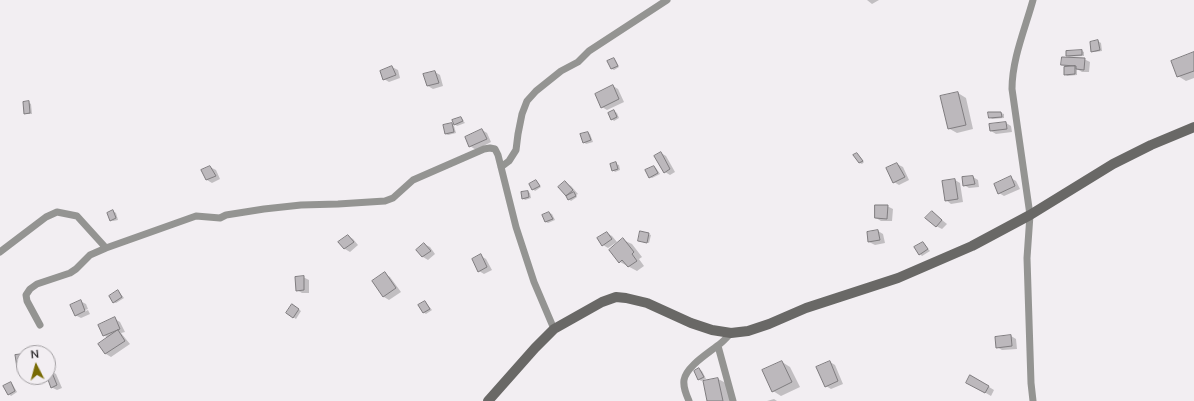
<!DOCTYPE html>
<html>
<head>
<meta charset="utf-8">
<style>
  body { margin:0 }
  #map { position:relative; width:1194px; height:401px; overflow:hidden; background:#f2eef2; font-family:Mulish,sans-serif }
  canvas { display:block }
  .north { position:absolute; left:16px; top:345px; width:40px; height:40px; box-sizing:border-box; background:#f2eef2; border:1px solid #a29fa2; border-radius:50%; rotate:354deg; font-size:11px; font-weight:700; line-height:16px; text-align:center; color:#2b292b }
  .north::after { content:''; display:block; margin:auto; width:14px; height:18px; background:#786b04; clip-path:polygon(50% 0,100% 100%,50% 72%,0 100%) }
</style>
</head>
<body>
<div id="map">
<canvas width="1194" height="401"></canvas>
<div class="north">N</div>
</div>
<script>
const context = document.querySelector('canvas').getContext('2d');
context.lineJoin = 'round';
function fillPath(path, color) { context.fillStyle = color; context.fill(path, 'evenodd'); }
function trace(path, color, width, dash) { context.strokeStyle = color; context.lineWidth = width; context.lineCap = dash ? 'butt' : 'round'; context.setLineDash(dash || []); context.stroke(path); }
const shadow = new Path2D(`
  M 867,0 L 879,0 L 872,4 Z
  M 1098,41 L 1101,43 L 1102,51 L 1095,52 L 1092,51 Z
  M 1082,51 L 1084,52 L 1084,56 L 1069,57 L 1067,56 Z
  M 1194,53 L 1194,78 L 1186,81 L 1178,76 Z
  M 614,59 L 616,61 L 619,67 L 614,70 L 612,69 Z
  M 1084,59 L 1090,62 L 1089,72 L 1082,72 L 1077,69 L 1077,75 L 1067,76 L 1065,74 L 1067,67 L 1062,64 Z
  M 392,67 L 398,70 L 400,78 L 389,82 L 384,79 Z
  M 435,72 L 440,75 L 443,86 L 433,89 L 428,86 Z
  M 613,86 L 618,89 L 624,102 L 607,110 L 602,107 Z
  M 958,93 L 966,98 L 973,129 L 957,133 L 948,128 L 941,97 Z
  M 28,102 L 31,104 L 32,114 L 28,114 L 25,113 Z
  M 614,111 L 617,113 L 619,118 L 614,121 L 612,119 Z
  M 989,113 L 1001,113 L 1004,114 L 1004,118 L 992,119 L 990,117 Z
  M 461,118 L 465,123 L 457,126 L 455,124 Z
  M 1006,123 L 1011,126 L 1012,132 L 996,134 L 991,131 Z
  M 452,124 L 454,126 L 456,133 L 448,135 L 446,134 Z
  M 482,130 L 487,133 L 491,142 L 476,150 L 470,146 L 466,138 Z
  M 588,133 L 590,134 L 593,142 L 586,144 L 584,142 Z
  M 661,153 L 666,156 L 675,172 L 670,175 L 665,172 Z
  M 857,154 L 864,162 L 862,164 L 860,163 Z
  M 616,164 L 619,165 L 620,170 L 615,172 L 613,170 Z
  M 897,164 L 903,167 L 909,180 L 899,185 L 894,182 Z
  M 210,167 L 216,170 L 220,179 L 212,183 L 207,180 L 203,171 Z
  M 654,167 L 656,168 L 660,174 L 652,178 L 650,177 Z
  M 973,177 L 978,180 L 979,187 L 969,188 L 964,185 Z
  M 1011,178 L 1016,181 L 1020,189 L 1004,196 L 999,193 Z
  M 955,180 L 960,183 L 963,202 L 951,204 L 946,200 Z
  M 536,181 L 541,187 L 535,191 L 533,189 Z
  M 566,183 L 571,186 L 578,194 L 576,195 L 577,197 L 571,201 L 566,196 Z
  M 528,192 L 530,193 L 531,198 L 525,200 L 523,198 Z
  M 887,206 L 893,209 L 892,221 L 881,221 L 876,218 Z
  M 113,211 L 116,213 L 118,220 L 113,221 L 111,220 Z
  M 549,213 L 552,214 L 555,220 L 548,223 L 546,222 Z
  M 937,216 L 947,224 L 942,229 L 936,226 Z
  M 878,231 L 883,234 L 885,243 L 875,245 L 869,242 Z
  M 607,233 L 612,236 L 617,242 L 608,248 L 603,245 Z
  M 648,234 L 651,235 L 649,243 L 639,240 Z
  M 348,236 L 353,239 L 358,245 L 350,252 L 345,249 L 340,242 Z
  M 623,240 L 632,244 L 642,257 L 639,259 L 644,266 L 637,271 L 620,262 Z
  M 923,243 L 930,251 L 922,256 L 920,254 Z
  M 424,244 L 430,247 L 435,254 L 428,260 L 423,257 L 417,250 Z
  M 481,256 L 486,259 L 492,270 L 484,274 L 479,271 Z
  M 385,274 L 390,277 L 401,292 L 389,300 L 384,297 L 373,282 Z
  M 303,277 L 309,280 L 309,293 L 302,293 L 297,290 Z
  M 118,291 L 124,298 L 116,303 L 113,302 Z
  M 80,301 L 86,304 L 88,309 L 77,313 L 77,315 L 88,310 L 90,314 L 81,318 L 75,315 Z
  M 425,302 L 432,310 L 426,314 L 423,312 Z
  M 292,305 L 301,311 L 296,319 L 287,313 Z
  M 115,319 L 120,322 L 125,332 L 121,333 L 130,344 L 111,357 L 106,354 L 99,344 L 108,338 L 104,335 Z
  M 1011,336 L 1016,339 L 1017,349 L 1002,350 L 997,347 Z
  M 24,355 L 24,369 L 23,369 L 18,366 Z
  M 782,362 L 790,367 L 800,387 L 781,396 L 773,391 Z
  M 830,362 L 835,365 L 843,384 L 831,389 L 826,386 Z
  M 699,369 L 702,371 L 706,379 L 701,381 L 699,379 Z
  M 51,371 L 56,374 L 62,388 L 57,390 L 51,387 L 48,377 L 48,373 Z
  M 971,376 L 994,390 L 991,396 L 967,382 Z
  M 718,379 L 726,383 L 730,401 L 708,401 L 704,381 Z
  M 11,383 L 13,385 L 17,392 L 11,396 L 9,394 Z
  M 774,399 L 777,401 L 767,401 Z`);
const building = new Path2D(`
  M 1098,40 L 1100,50 L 1091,52 L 1090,42 Z
  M 1082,50 L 1082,55 L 1066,56 L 1066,51 Z
  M 1194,52 L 1194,71 L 1177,77 L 1171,61 Z
  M 1062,57 L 1085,58 L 1084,70 L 1076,69 L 1076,66 L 1061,65 Z
  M 614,58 L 618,66 L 611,69 L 607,61 Z
  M 392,66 L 396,75 L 383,80 L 380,71 Z
  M 1075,66 L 1075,74 L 1064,75 L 1064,67 Z
  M 435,71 L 439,83 L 427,86 L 423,74 Z
  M 613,85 L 619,99 L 601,108 L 595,94 Z
  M 958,92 L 966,125 L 948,129 L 940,96 Z
  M 29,101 L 30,113 L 24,114 L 23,102 Z
  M 614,110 L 617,117 L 611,120 L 608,113 Z
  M 988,112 L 1001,112 L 1002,117 L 989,118 Z
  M 461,117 L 463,121 L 454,125 L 452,120 Z
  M 1006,122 L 1007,129 L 990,131 L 989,124 Z
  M 452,123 L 454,132 L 445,134 L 443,125 Z
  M 482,129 L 487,139 L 469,147 L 465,137 Z
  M 588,132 L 591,140 L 583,143 L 580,134 Z
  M 661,152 L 670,169 L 664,173 L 654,156 Z
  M 857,153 L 863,161 L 859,163 L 853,155 Z
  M 616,162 L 618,169 L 612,171 L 610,164 Z
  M 897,163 L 905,177 L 893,183 L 886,168 Z
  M 210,166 L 216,176 L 206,180 L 201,170 Z
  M 654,166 L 658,173 L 649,178 L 645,170 Z
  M 973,176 L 975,184 L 963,186 L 962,177 Z
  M 1011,176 L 1015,186 L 998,194 L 994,184 Z
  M 955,179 L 958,199 L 945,201 L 942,181 Z
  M 536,180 L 540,186 L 532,190 L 529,184 Z
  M 565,181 L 573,190 L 566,196 L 558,187 Z
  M 528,191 L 529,197 L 522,199 L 521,192 Z
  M 574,192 L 576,196 L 568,200 L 566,196 Z
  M 875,205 L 888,205 L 887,219 L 875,218 Z
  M 113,210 L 116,218 L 110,221 L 107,213 Z
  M 932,211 L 942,220 L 936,227 L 925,218 Z
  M 549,212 L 553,219 L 545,222 L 542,215 Z
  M 878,230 L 880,240 L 868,242 L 867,232 Z
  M 640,231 L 649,233 L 647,243 L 638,241 Z
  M 607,232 L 612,239 L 602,246 L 597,238 Z
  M 348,235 L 354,242 L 344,249 L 338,242 Z
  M 623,238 L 634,252 L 632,254 L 637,261 L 628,267 L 622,260 L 619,263 L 609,250 Z
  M 923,242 L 928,249 L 919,255 L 914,247 Z
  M 424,243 L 431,251 L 422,257 L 416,250 Z
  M 481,254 L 487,267 L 478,272 L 472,259 Z
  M 385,272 L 396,288 L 383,297 L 372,281 Z
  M 304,276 L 304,290 L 296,291 L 295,277 Z
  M 118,290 L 122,297 L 113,303 L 109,296 Z
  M 81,300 L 85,311 L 75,316 L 70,305 Z
  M 425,301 L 430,309 L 423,313 L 418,305 Z
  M 292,304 L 299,309 L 293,318 L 286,313 Z
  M 115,317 L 120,329 L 103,336 L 98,325 Z
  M 118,330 L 125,341 L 105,354 L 98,344 Z
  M 1011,335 L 1012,346 L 996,348 L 995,337 Z
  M 24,354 L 24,366 L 17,367 L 15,355 Z
  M 782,361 L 792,382 L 772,392 L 762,370 Z
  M 830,361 L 838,381 L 825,387 L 816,367 Z
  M 699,368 L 704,377 L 698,380 L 694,371 Z
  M 51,370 L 57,385 L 51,388 L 47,377 L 48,377 L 48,372 Z
  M 970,375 L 989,386 L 985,393 L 966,383 Z
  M 718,378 L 723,401 L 707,401 L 703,381 Z
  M 11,382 L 15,391 L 8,395 L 3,386 Z`);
const street = new Path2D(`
  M 1033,0 C 1025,29 1012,59 1012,89 L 1030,215 L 1027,258 L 1031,383 L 1033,401
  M 501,167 L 509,161 L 516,150 L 518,134 L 522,114 L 527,101 L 536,91 L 561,71 L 578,62 L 589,51 L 667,0
  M 0,252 L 46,217 L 57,212 L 77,216 L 106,248
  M 40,325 L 27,301 L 26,295 L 30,289 L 37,284 L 70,273 L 76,269 L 90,255 L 106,248 L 196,216 L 220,218 L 226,215 L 264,209 L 301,205 L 338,204 L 385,201 L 393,198 L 413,180 L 484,149 L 490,148 L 495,149 L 498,155 L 516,227 L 534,282 L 554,329
  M 718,346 L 733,401
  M 689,401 C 686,394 683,387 684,380 C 686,367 707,354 717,346 C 722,343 726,338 731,333`);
const secondary = new Path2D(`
  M 488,401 L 535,348 L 554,329 L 602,302 L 616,297 L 626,298 L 647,303 L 691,323 L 712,330 L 731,333 L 748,331 L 769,324 L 806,308 L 898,278 L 972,246 L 1030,215 L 1113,164 L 1151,145 L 1194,127`);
fillPath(shadow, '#0003');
fillPath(building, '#bcb8bc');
trace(building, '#7f7c7f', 1);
trace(street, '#949492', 7);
trace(secondary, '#696866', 10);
</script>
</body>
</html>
